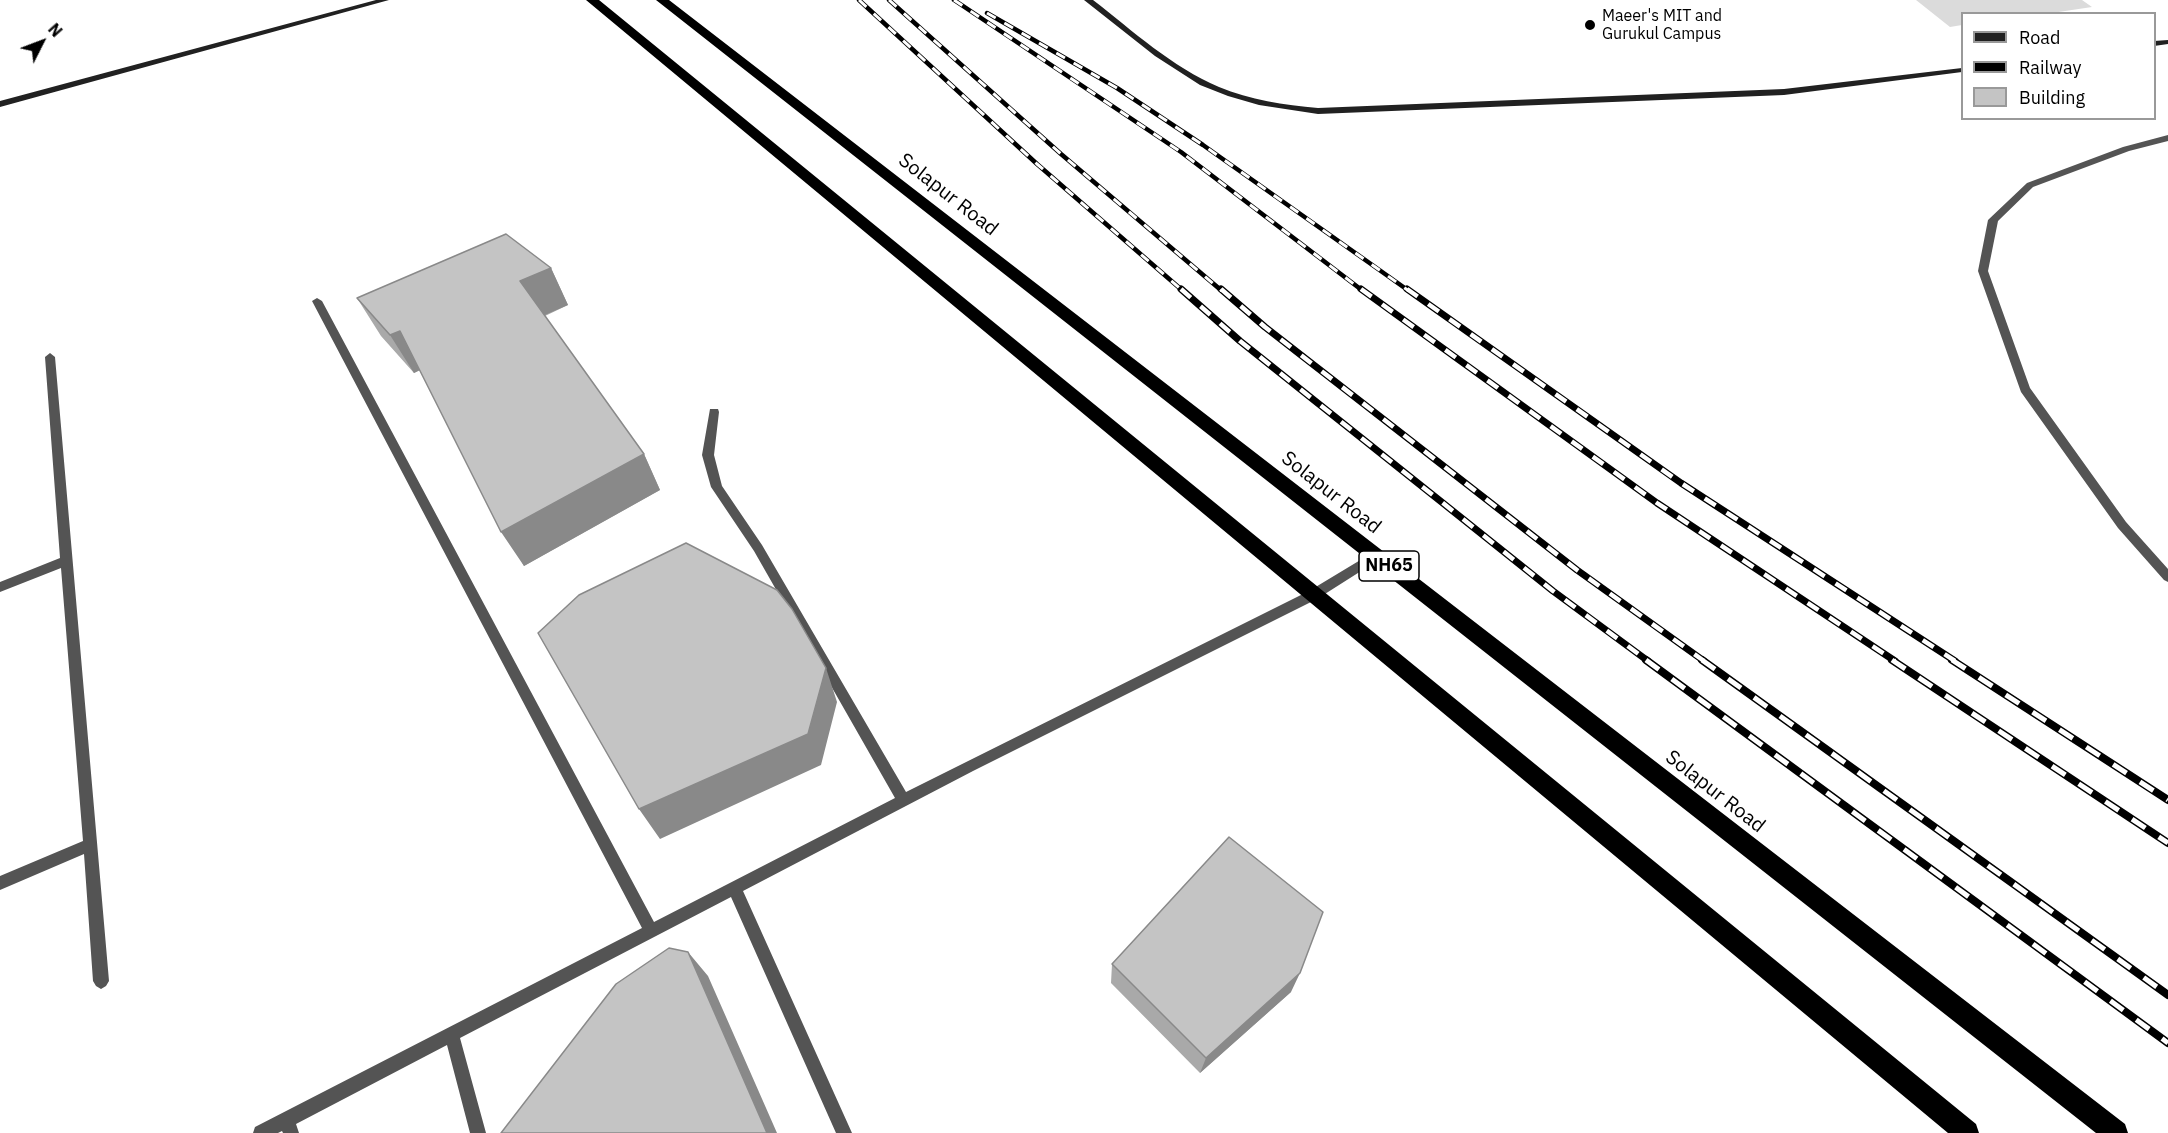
<!DOCTYPE html>
<html>
<head>
<meta charset="utf-8">
<style>
  body { margin:0 }
  #map { position:relative; width:2168px; height:1133px; overflow:hidden; background:#fff; font-family:"IBM Plex Sans",sans-serif }
  canvas { display:block }
  .legend { position:absolute; left:1961px; top:12px; width:195px; height:108px; box-sizing:border-box; background:#fff; border:2px solid #999; margin:0; padding:8px 10px; list-style:none; font-size:18px; color:#000 }
  .legend li { display:flex; align-items:center; gap:12px; height:30px }
  .legend b { width:30px; border:2px solid #999 }
  .north { position:absolute; left:12px; top:12px; width:60px; height:60px; -webkit-text-stroke:4px #fff; paint-order:stroke; rotate:48deg; font-size:16px; font-weight:700; line-height:24px; text-align:center; color:#000 }
  .north::after { content:''; display:block; margin:auto; width:21px; height:27px; background:#000; clip-path:polygon(50% 0,100% 100%,50% 72%,0 100%) }
</style>
</head>
<body>
<div id="map">
<canvas width="2168" height="1133"></canvas>
<ul class="legend">
<li><b style="height:8px;background:#212121"></b>Road</li>
<li><b style="height:8px;background:#000"></b>Railway</li>
<li><b style="height:16px;background:#c4c4c4"></b>Building</li>
</ul>
<div class="north">N</div>
</div>
<script>
const context = document.querySelector('canvas').getContext('2d');
context.lineJoin = 'round';
function fillPath(path, color) { context.fillStyle = color; context.fill(path, 'evenodd'); }
function trace(path, color, width, dash) { context.strokeStyle = color; context.lineWidth = width; context.lineCap = dash ? 'butt' : 'round'; context.setLineDash(dash || []); context.stroke(path); }
function label(font, color, halo, rows, align = 'center') {
  context.font = font + ' "IBM Plex Sans",sans-serif'; context.lineWidth = 4.5; context.setLineDash([]); context.textBaseline = 'middle'; context.strokeStyle = halo; context.fillStyle = color; for (const [text, x, y, turn = 0] of rows) {
    context.save(); context.translate(x, y); context.rotate((+turn || 0) * Math.PI / 180); context.textAlign = isNaN(turn) ? turn : align; if (halo) context.strokeText(text, 0, 0); context.fillText(text, 0, 0); context.restore();
  }
}
const green = new Path2D(`
  M 1916,0 L 2082,0 L 2092,7 L 2045,14 L 1962,14 L 1962,25 L 1950,27 Z`);
const lane = new Path2D(`
  M 2168,135 L 2168,141 L 2129,151 L 2033,187 L 1998,221 L 1988,271 L 2030,388 L 2126,522 L 2168,569 L 2168,582 L 2164,580 L 2118,528 L 2021,392 L 1978,271 L 1988,220 L 2027,183 L 2123,147 Z`);
const street = new Path2D(`
  M 317,298 L 322,301 L 654,922 L 895,798 L 754,551 L 711,487 L 702,455 L 710,409 L 718,409 L 719,412 L 714,455 L 722,486 L 762,545 L 906,792 L 1309,591 L 1372,553 L 1380,553 L 1382,556 L 1380,559 L 1317,599 L 973,771 L 743,891 L 852,1133 L 836,1133 L 731,897 L 460,1038 L 486,1133 L 470,1133 L 447,1045 L 296,1124 L 299,1133 L 283,1133 L 282,1131 L 278,1133 L 253,1133 L 255,1127 L 642,928 L 312,301 Z
  M 50,353 L 55,357 L 109,981 L 106,986 L 101,989 L 96,986 L 93,981 L 84,854 L 0,890 L 0,876 L 83,841 L 61,568 L 0,592 L 0,582 L 60,558 L 45,357 Z`);
const secondary = new Path2D(`
  M 376,0 L 389,0 L 0,107 L 0,101 Z
  M 1084,0 L 1093,0 C 1133,31 1172,67 1219,87 C 1250,100 1284,105 1318,108 L 1784,89 L 1962,68 L 1962,72 L 1784,95 L 1318,114 L 1259,105 L 1228,96 L 1200,85 L 1155,56 Z
  M 2168,40 L 2168,44 L 2154,46 L 2154,41 Z`);
const highway = new Path2D(`
  M 586,0 L 599,0 L 1976,1124 L 1979,1133 L 1948,1133 Z
  M 656,0 L 669,0 L 2125,1124 L 2128,1133 L 2096,1133 Z`);
const railFar2 = new Path2D(`
  M 859,0 L 1037,164 L 1183,291
  M 889,0 L 1061,154 L 1222,291
  M 954,0 L 1181,152 L 1363,291
  M 987,13 L 1117,88 L 1203,145 L 1409,291`);
const railFar1 = new Path2D(`
  M 1181,289 L 1240,341 L 1553,591 L 1648,661
  M 1221,289 L 1265,327 L 1577,570 L 1704,661
  M 1361,289 L 1657,503 L 1895,661
  M 1407,289 L 1681,483 L 1955,661`);
const rail = new Path2D(`
  M 1646,660 L 2168,1043
  M 1702,660 L 2168,995
  M 1892,660 L 2168,843
  M 1952,660 L 2168,800`);
const wall = new Path2D(`
  M 551,268 L 568,305 L 545,316 L 644,454 L 660,490 L 524,566 L 420,370 L 414,373 L 381,336 L 357,298 Z
  M 1112,964 L 1291,992 L 1200,1073 L 1111,983 Z`);
const shadedWall = new Path2D(`
  M 551,268 L 568,305 L 538,318 L 520,281 Z
  M 400,331 L 424,368 L 414,373 L 390,335 Z
  M 644,454 L 660,490 L 524,566 L 501,532 Z
  M 826,668 L 837,702 L 821,765 L 660,839 L 639,809 Z
  M 688,952 L 708,976 L 777,1133 L 767,1133 Z
  M 1300,973 L 1291,992 L 1200,1073 L 1206,1058 Z`);
const building = new Path2D(`
  M 506,234 L 551,268 L 520,281 L 644,454 L 501,532 L 400,331 L 390,335 L 357,298 Z
  M 686,543 L 777,590 L 792,609 L 826,668 L 808,734 L 639,809 L 538,633 L 579,595 Z
  M 1229,837 L 1323,912 L 1300,973 L 1206,1058 L 1112,964 Z
  M 669,948 L 688,952 L 767,1133 L 501,1133 L 616,984 Z`);
const markers = [
  [1590,25,6,"#000"]
];
const farPoinames = [
  ["Maeer's MIT and",1602,16],
  ["Gurukul Campus",1602,34]
];
const shields = [
  [1389,566,60]
];
const shieldNames = [
  ["NH65",1389,566]
];
const streetNames = [
  ["Solapur Road",948,195,38],
  ["Solapur Road",1331,493,38],
  ["Solapur Road",1715,792,38]
];
fillPath(green, '#dbdbdb');
fillPath(lane, '#545454');
fillPath(street, '#545454');
fillPath(secondary, '#212121');
fillPath(highway, '#000');
trace(railFar2, '#000', 4.5);
trace(railFar1, '#000', 7);
trace(rail, '#000', 8);
trace(railFar2, '#fff', 3, [10]);
trace(railFar1, '#fff', 4.5, [13]);
trace(rail, '#fff', 5, [16]);
fillPath(wall, '#a9a9a9');
fillPath(shadedWall, '#898989');
fillPath(building, '#c4c4c4');
trace(building, '#898989', 1.5);
for (const [x, y, r, color] of markers) { const dot = new Path2D(); dot.arc(x, y, r, 0, 2 * Math.PI); context.fillStyle = color; context.fill(dot); trace(dot, '#fff', 2); }
label('16px', '#000', '#fff', farPoinames, 'left');
for (const [x, y, w] of shields) { const box = new Path2D(); box.roundRect(x - w / 2, y - 15, w, 30, 4.5); context.fillStyle = '#fff'; context.fill(box); trace(box, '#000', 1.5); }
label('bold 18px', '#000', null, shieldNames);
label('20px', '#000', '#fff', streetNames);
</script>
</body>
</html>
